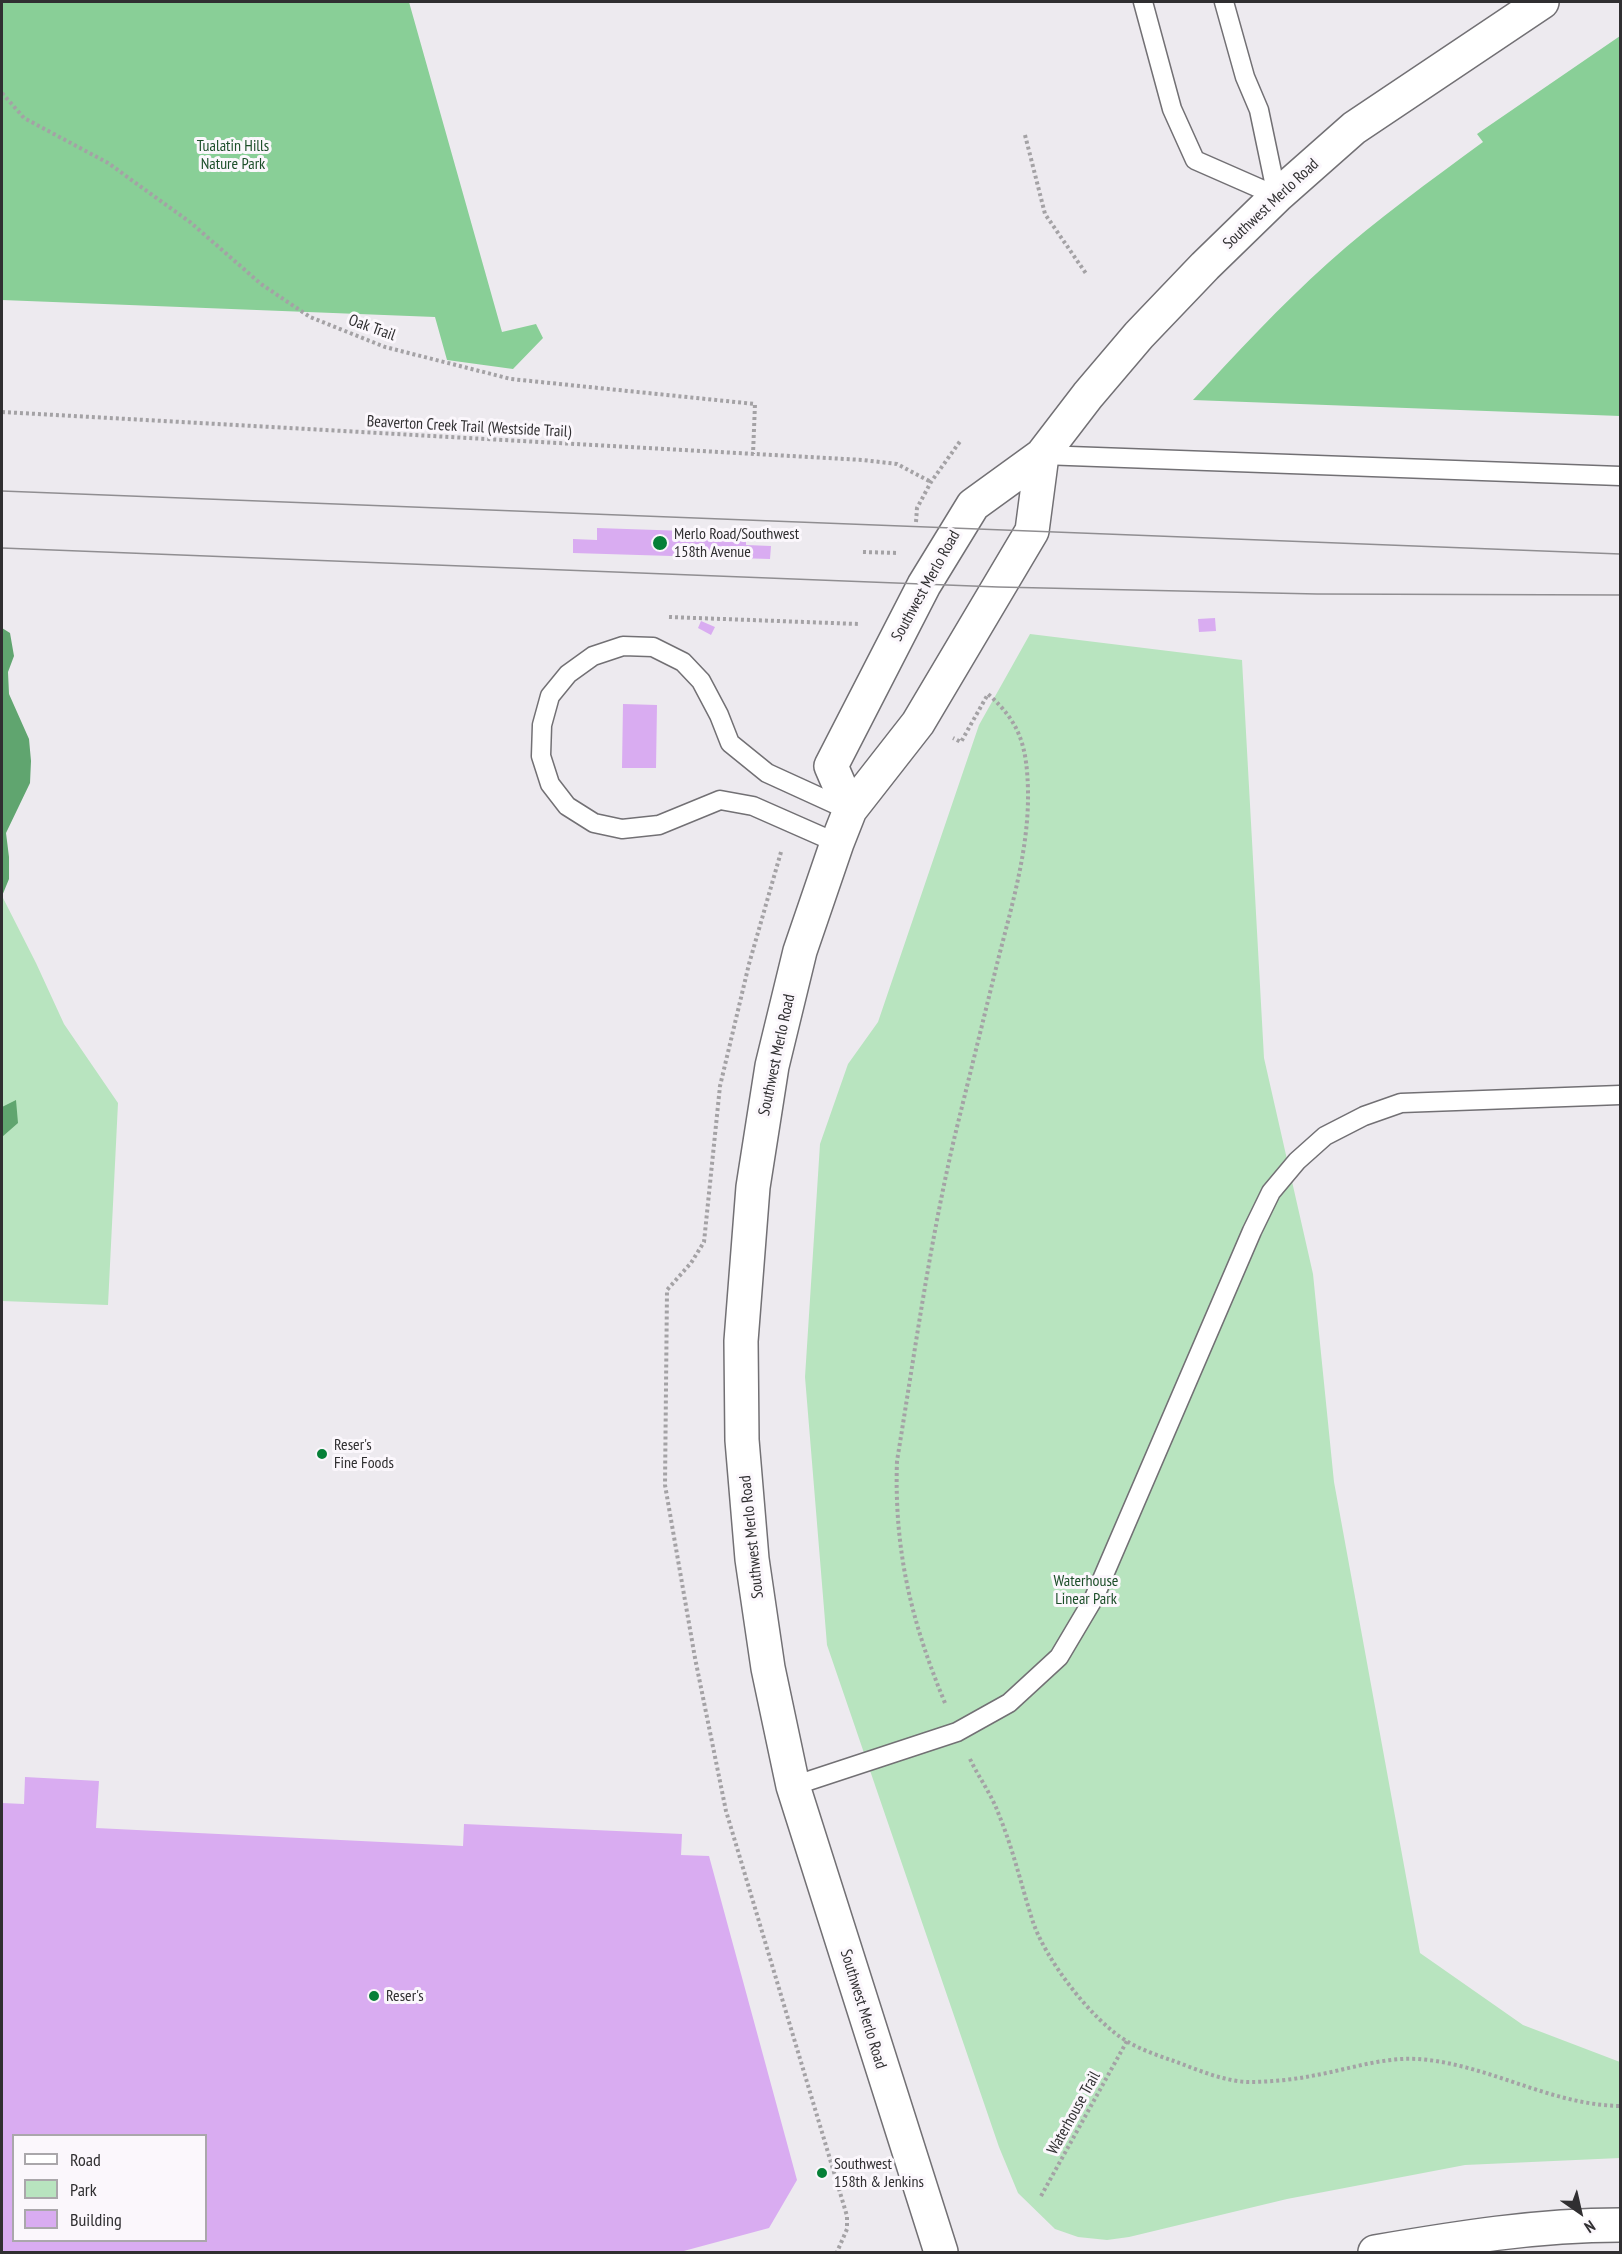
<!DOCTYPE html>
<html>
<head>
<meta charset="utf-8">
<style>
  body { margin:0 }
  #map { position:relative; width:1622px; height:2254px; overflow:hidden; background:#edeaef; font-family:"PT Sans Narrow",sans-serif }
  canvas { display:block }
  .frame { position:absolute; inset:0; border:3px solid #302f31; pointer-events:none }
  .legend { position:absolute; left:12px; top:2134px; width:195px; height:108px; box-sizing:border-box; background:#fbf7fc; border:2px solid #aaa7ab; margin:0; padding:8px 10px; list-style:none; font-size:18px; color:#302f31 }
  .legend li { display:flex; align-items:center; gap:12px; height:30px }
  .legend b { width:30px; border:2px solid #aaa7ab }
  .north { position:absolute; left:1550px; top:2182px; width:60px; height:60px; -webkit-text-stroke:4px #fbf7fc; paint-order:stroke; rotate:146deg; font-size:16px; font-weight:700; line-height:24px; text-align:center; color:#302f31 }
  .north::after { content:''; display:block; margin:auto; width:21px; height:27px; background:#302f31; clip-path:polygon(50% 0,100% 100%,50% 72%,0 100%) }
</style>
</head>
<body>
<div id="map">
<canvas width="1622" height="2254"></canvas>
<div class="frame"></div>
<ul class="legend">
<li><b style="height:8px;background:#fff"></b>Road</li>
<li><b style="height:16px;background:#b8e4bf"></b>Park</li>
<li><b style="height:16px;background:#d9acf1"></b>Building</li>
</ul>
<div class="north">N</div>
</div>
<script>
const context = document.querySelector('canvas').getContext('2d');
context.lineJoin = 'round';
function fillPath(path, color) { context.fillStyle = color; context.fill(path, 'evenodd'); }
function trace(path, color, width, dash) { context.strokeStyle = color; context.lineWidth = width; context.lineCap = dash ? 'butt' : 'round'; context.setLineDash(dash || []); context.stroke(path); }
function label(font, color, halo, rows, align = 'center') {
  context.font = font + ' "PT Sans Narrow",sans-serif'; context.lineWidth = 6; context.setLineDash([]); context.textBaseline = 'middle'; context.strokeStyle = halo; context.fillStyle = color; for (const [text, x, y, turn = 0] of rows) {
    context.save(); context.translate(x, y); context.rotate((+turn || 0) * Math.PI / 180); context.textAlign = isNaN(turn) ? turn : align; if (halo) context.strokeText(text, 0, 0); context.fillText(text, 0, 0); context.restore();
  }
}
const green = new Path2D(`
  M 1030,634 L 1242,660 L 1264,1058 L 1313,1274 L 1334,1482 L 1420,1953 L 1523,2025 L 1620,2062 L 1620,2158 L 1465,2165 L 1287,2199 L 1129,2237 L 1107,2240 L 1078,2237 L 1055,2229 L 1018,2193 L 999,2147 L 827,1645 L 805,1377 L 820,1144 L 848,1064 L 878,1022 L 979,725 Z
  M 2,896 L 36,963 L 64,1024 L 118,1103 L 108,1305 L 2,1301 Z`);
const forest = new Path2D(`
  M 2,2 L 409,2 L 502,332 L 536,324 L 543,338 L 513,369 L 447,360 L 435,317 L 2,300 Z
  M 1620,36 L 1620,416 L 1193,400 C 1237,353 1280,306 1328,263 C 1377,219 1430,181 1483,142 L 1477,134 Z`);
const water = new Path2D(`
  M 2,628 L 10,633 L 14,656 L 8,672 L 9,694 L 29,739 L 31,761 L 30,783 L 6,833 L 9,857 L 9,879 L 2,896 Z
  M 16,1100 L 18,1123 L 2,1137 L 2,1107 Z`);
const building = new Path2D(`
  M 597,528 L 746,533 L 746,545 L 771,546 L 770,559 L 573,553 L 573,539 L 597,540 Z
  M 1215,618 L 1216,631 L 1199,632 L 1198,619 Z
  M 701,621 L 715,627 L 711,635 L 698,628 Z
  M 623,704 L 657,705 L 656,768 L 622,768 Z
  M 25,1777 L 99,1781 L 96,1828 L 463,1846 L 464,1824 L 682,1834 L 681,1855 L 709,1856 L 797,2180 L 769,2228 L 680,2252 L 2,2252 L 2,1803 L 24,1804 ZM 14,2136 L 206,2136 L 206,2240 L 14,2240 Z`);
const path = new Path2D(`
  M 2,93 L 24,118 L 108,163 L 190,222 L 261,284 L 310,317 L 385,347 L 511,379 L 755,404 L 753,454
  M 1025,135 L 1045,214 L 1087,275
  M 2,412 L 863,460 L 897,464 L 931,482
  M 916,522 L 917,508 L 931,482 L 961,440
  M 863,552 L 899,553
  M 669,617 L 859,624
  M 781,852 L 749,964 L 720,1086 L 704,1242 L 691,1263 L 667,1290 L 665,1485 L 695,1658 L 726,1811 L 847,2216 L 847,2229 L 837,2252
  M 945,1703 C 911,1621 894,1550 897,1461 C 915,1351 930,1240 956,1131 C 970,1074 984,1017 998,960 C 1012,905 1029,848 1028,791 C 1027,748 1021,723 988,694 L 961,742 L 953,738
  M 970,1759 C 979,1778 992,1795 999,1815 C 1013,1849 1021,1884 1032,1919 C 1044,1958 1092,2021 1128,2042 C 1142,2050 1159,2056 1174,2061 C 1198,2070 1223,2081 1248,2082 C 1269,2082 1291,2080 1311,2076 C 1347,2070 1381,2057 1418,2059 C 1488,2064 1550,2105 1620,2106
  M 1041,2196 L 1127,2041`);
const lane = new Path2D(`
  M 1143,2 L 1172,109 L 1195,160 L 1277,196
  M 1224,2 L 1245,77 L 1259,110 L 1277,196
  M 1042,455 L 1620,476
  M 837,843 L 753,806 L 720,800 L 659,825 L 622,829 L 594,823 L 567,806 L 550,784 L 541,756 L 542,725 L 550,696 L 568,674 L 593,656 L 623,646 L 653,647 L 683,662 L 701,681 L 719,715 L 730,743 L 767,773 L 848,810
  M 793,1786 L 957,1732 L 1009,1703 L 1059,1657 L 1094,1598 L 1252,1231 L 1271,1192 L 1297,1161 L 1325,1136 L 1364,1116 L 1401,1103 L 1620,1095`);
const secondary = new Path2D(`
  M 850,810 L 831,766 L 924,585 L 973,505 L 1042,455 L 1088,395 L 1139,335 L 1205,266 L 1277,196 L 1354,128 L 1542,2
  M 941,2252 L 793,1786 L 768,1668 L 752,1559 L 742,1440 L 741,1341 L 753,1187 L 772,1066 L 800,951 L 837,843 L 850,810 L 918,723 L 1032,531 L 1042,455
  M 1375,2252 C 1457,2238 1537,2225 1620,2225`);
const tram = new Path2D(`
  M 2,491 L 1620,554
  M 2,548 L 998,587 L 1317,594 L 1620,595`);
const markers = [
  [660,543,8,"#068038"],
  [322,1454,6,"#068038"],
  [374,1996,6,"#068038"],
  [822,2173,6,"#068038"]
];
const parkNames = [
  ["Tualatin Hills",233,146],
  ["Nature Park",233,164],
  ["Waterhouse",1086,1581],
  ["Linear Park",1086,1599]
];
const streetNames = [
  ["Southwest Merlo Road",1271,204,-43],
  ["Oak Trail",372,328,20],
  ["Beaverton Creek Trail (Westside Trail)",469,427,3],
  ["Southwest Merlo Road",926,586,-61],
  ["Southwest Merlo Road",777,1055,-78],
  ["Southwest Merlo Road",752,1537,-96],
  ["Southwest Merlo Road",863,2009,73],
  ["Waterhouse Trail",1074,2113,-61]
];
const poiNames = [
  ["Merlo Road/Southwest",674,534],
  ["158th Avenue",674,552],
  ["Reser's",334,1445],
  ["Fine Foods",334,1463],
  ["Reser's",386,1996],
  ["Southwest",834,2164],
  ["158th & Jenkins",834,2182]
];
fillPath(green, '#b8e4bf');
fillPath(forest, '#89cf97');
fillPath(water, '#60a56f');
fillPath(building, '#d9acf1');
trace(lane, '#727074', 21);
trace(secondary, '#727074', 36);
trace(path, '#a4a2a5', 4, [3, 3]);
trace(lane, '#fff', 18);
trace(secondary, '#fff', 33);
trace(tram, '#908e91', 1.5);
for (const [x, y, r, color] of markers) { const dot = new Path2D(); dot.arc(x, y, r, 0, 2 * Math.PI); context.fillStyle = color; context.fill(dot); trace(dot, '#fbf7fc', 2); }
label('16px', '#1c4e29', '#fbf7fc', parkNames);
label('16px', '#302f31', '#fbf7fc', streetNames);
label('16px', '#302f31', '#fbf7fc', poiNames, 'left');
</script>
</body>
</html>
